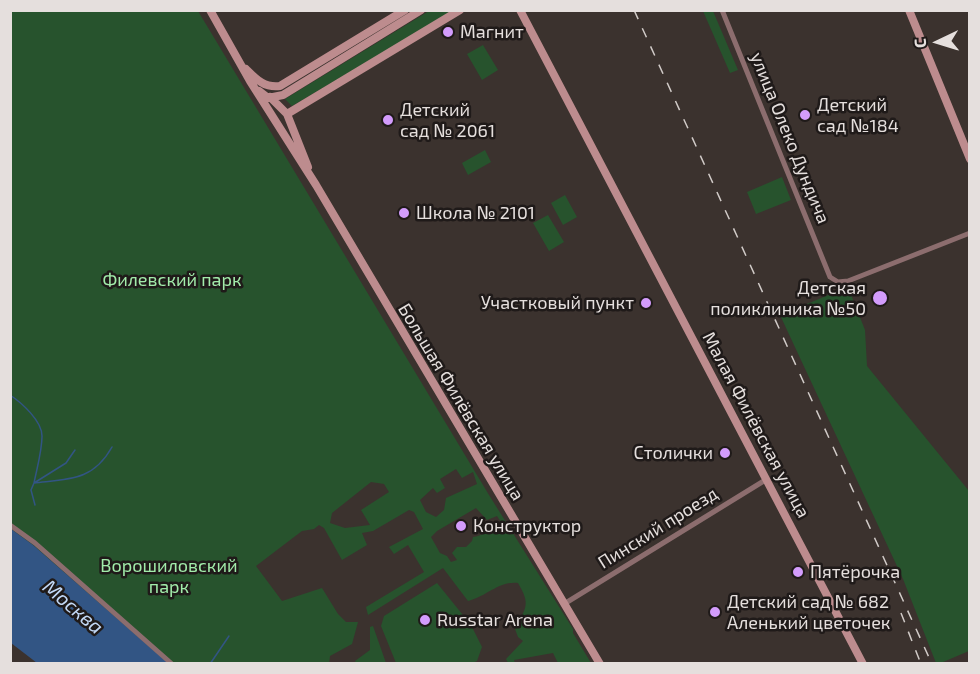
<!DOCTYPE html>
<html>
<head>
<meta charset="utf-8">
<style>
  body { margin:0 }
  #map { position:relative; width:980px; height:674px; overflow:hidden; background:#3b322e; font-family:"Exo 2",sans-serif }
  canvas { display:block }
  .frame { position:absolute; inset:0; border:12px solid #e5dfdd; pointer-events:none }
  .north { position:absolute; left:908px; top:12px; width:60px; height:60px; -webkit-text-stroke:4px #1f1a19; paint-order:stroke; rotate:266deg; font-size:16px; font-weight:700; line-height:24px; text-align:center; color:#e5dfdd }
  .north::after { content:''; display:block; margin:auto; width:21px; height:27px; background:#e5dfdd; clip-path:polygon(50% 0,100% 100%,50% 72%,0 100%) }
</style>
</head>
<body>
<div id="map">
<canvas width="980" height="674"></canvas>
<div class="frame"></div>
<div class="north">С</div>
</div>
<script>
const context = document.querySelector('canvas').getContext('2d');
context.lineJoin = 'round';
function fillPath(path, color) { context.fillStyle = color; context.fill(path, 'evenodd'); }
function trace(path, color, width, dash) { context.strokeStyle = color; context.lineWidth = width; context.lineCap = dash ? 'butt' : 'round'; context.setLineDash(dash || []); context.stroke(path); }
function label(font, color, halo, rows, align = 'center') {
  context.font = font + ' "Exo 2",sans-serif'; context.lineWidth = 5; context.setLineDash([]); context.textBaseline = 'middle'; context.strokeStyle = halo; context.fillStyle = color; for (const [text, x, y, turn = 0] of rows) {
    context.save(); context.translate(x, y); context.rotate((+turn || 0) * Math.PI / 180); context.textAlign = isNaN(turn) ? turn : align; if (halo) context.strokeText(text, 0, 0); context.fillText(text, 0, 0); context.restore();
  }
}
const green = new Path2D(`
  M 11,11 L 198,11 L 489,495 L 573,629 L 573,633 L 591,663 L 558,663 L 553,653 L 514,660 L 515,663 L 508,663 L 506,659 L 523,641 L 518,637 L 515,629 C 526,607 531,605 518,583 C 498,581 488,596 468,601 L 443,568 L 368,615 L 366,607 L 424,572 L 408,545 L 394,554 L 389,547 L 423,529 L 414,512 L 409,510 L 373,531 L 362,533 L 367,545 L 342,560 L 324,528 L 319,525 L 314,529 L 302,531 L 256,566 L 282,601 L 322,588 L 338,614 L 346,622 L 358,622 L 352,644 L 330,656 L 329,664 L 168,663 L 33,545 L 11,529 ZM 456,469 L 462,478 L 473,472 L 477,484 L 446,498 L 444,510 L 436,517 L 426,512 L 420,500 L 433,488 L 437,493 L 445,488 L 440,479 ZM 371,482 L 384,484 L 389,492 L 361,510 L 370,525 L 345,528 L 330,523 L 332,513 ZM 476,508 L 487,520 L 497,516 L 505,528 L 499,533 L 496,529 C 488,530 482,536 473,537 L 472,541 L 466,547 L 457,547 L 452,553 L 457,560 L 451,562 L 447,556 L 440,553 L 431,537 L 437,531 Z
  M 429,11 L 454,11 L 292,106 L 285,99 Z
  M 703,11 L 713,11 L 738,70 L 730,73 Z
  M 483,45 L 498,70 L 482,80 L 467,54 Z
  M 485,150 L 491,162 L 468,175 L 462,163 Z
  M 782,177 L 791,200 L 756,214 L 747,192 Z
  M 565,195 L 577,217 L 563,225 L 551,203 Z
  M 548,215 L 564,242 L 549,251 L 533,223 Z
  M 848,287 L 865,330 L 867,366 L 969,491 L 969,651 L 943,662 L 943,663 L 936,663 L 903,579 L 780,315 Z
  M 437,583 L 471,625 L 482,647 L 477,661 L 470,664 L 396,663 L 381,626 L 384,616 Z
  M 373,626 L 386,663 L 356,663 L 355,661 L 370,650 L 370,627 Z`);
const water = new Path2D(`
  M 11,529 L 33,545 L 168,663 L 37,663 L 11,643 Z`);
const stream = new Path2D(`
  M 10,395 C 22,403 42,421 42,436 C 42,451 37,468 34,483 C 69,479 93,481 112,447
  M 35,505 L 31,490 L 34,483 L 66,463 L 75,450
  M 210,664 L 229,636`);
const street = new Path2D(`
  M 722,10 L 830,277 L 838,282 L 848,281 L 970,233
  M 10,525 L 35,543 L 172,664
  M 564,604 L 767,479`);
const secondary = new Path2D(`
  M 210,10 L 250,81 L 316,185 L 600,664
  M 520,10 L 863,664
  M 909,10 L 970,159
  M 246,69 C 256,79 264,88 280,86 L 405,10
  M 259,91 L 268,98 L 283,95 L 421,10
  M 270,97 L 287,114 L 308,167
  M 287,114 L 460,10`);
const rail = new Path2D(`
  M 634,10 L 932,664
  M 901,613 L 921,664`);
const markers = [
  [448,32,6,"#d39cfc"],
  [805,115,6,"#d39cfc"],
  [388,120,6,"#d39cfc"],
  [404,213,6,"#d39cfc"],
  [880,298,8,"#d39cfc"],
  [646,303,6,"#d39cfc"],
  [725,453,6,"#d39cfc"],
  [461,526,6,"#d39cfc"],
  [798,572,6,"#d39cfc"],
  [715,612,6,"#d39cfc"],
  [425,620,6,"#d39cfc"]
];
const poiNames = [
  ["Магнит",460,32],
  ["Детский",817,105],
  ["сад №184",817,126],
  ["Детский",400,110],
  ["сад № 2061",400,131],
  ["Школа № 2101",416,213],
  ["Детская",866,288,"right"],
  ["поликлиника №50",866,309,"right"],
  ["Участковый пункт",634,303,"right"],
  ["Столички",713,453,"right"],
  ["Конструктор",473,526],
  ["Пятёрочка",810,572],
  ["Детский сад № 682",727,602],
  ["Аленький цветочек",727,623],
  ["Russtar Arena",437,620]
];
const streetNames = [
  ["улица Олеко Дундича",790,138,68],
  ["Большая Филёвская улица",461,402,59],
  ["Малая Филёвская улица",756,425,62],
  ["Пинский проезд",658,528,-32]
];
const parkNames = [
  ["Филевский парк",172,280],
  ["Ворошиловский",169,566],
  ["парк",169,587]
];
const waterNames = [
  ["Москва",73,607,40]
];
fillPath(green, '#27532d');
fillPath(water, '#325584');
trace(stream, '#325584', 1.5);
trace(street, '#8c6d6e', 5);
trace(secondary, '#bd8c8e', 8);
trace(rail, '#d1cbc8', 1.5, [10, 10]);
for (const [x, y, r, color] of markers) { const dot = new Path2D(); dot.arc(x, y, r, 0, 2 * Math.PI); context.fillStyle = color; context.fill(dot); trace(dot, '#1f1a19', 2); }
label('18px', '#e5dfdd', '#1f1a19', poiNames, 'left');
label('18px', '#e5dfdd', '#1f1a19', streetNames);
label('18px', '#a2ecaa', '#1f1a19', parkNames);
label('italic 20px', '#c2d8f6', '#1f1a19', waterNames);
</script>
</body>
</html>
